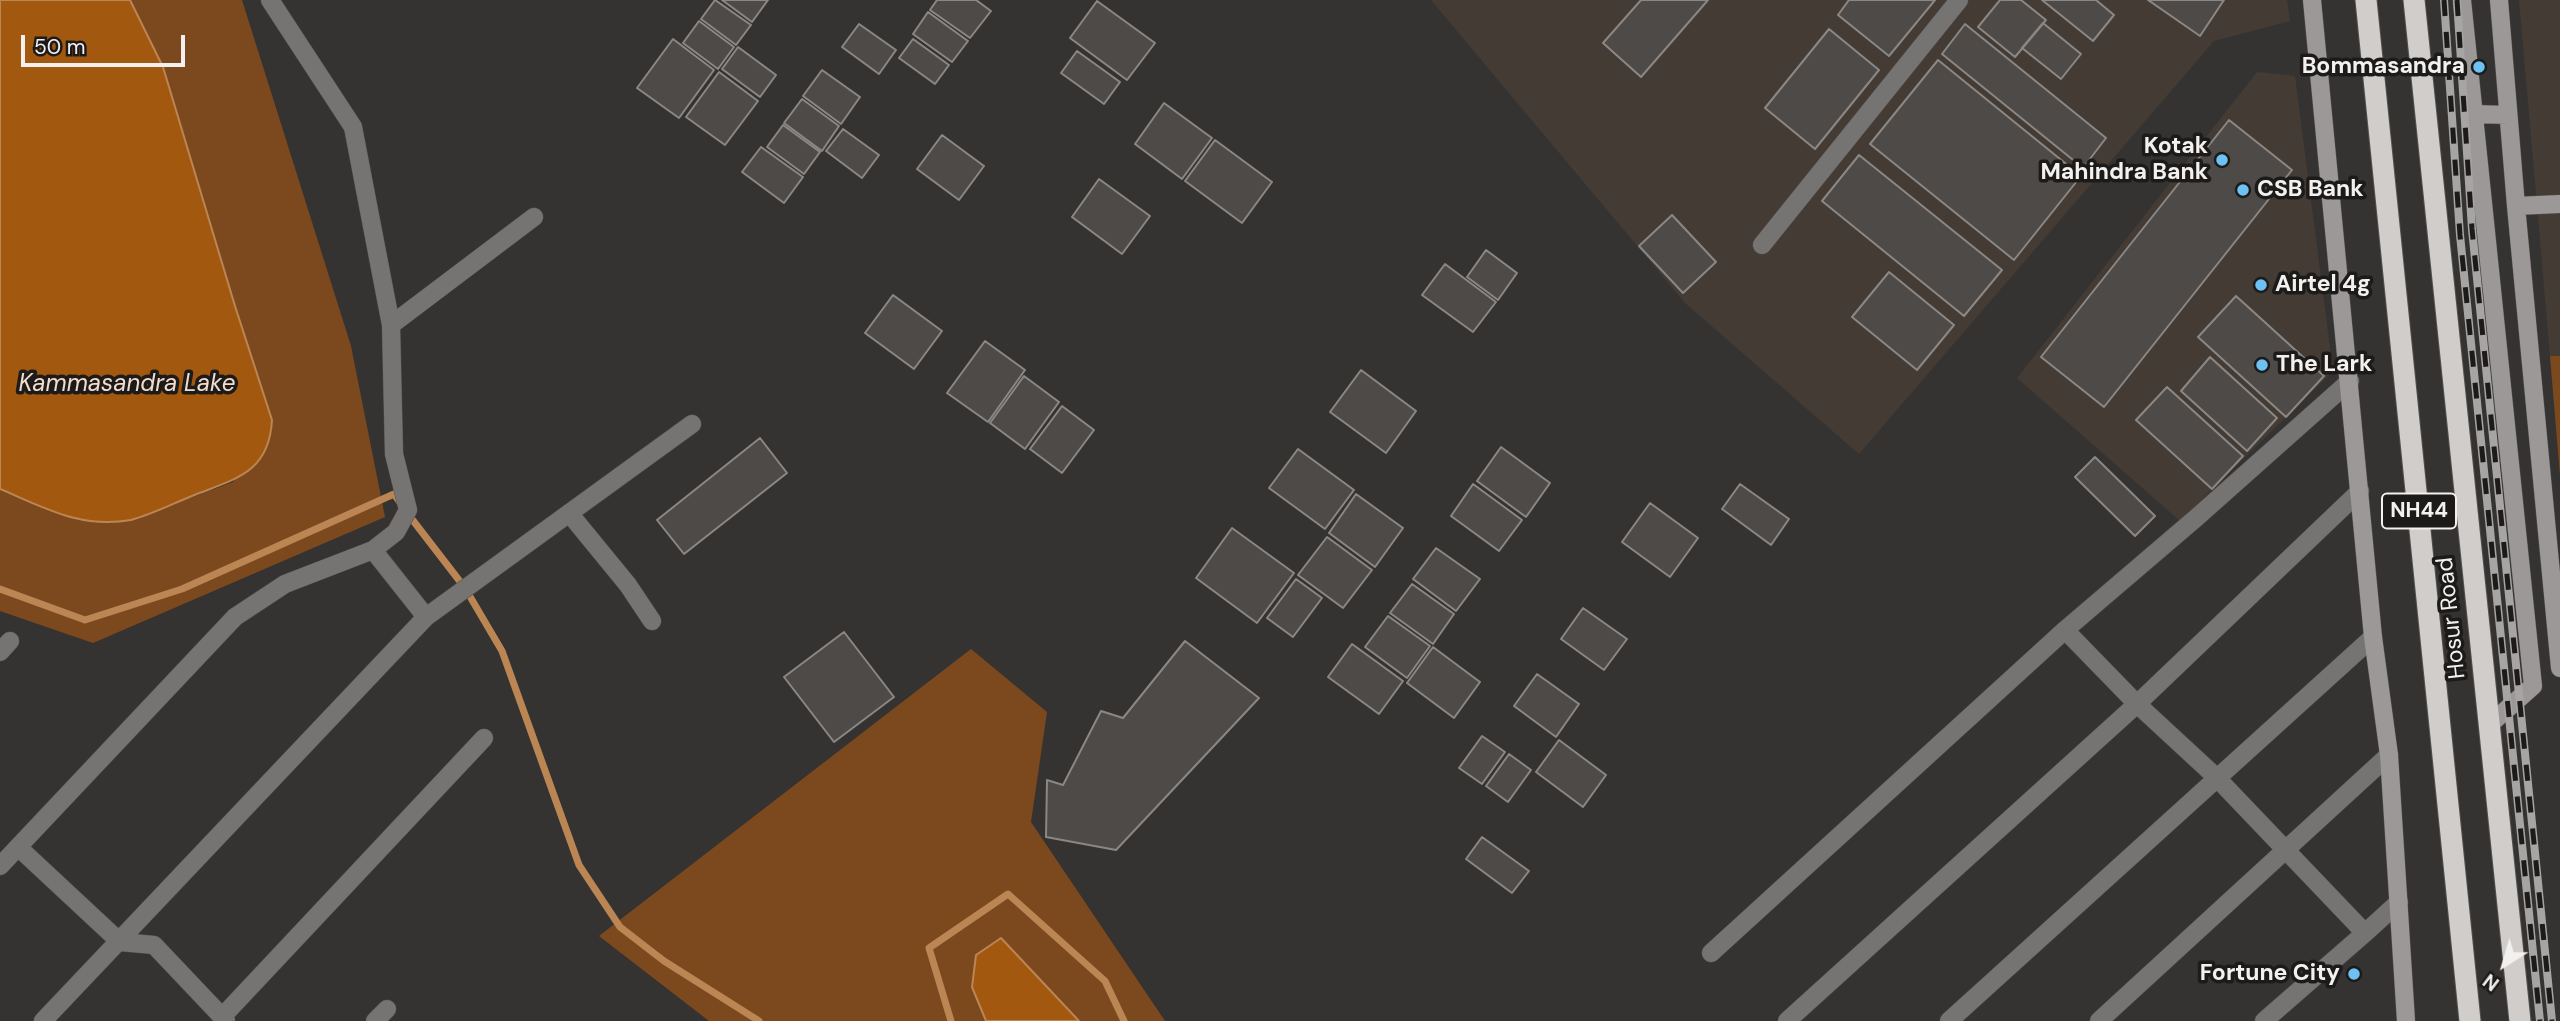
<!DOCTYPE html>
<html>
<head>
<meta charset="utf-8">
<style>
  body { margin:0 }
  #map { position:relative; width:2560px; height:1021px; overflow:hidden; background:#353331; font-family:"DM Sans",sans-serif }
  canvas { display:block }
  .north { position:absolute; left:2469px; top:930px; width:70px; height:70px; -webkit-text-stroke:5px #1c1b1a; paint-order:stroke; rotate:217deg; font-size:19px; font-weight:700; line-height:28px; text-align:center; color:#f3f1f0 }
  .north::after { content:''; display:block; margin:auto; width:24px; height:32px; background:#f3f1f0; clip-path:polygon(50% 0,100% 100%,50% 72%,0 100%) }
  .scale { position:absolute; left:21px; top:35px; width:164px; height:32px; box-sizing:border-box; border:4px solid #f3f1f0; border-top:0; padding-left:9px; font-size:21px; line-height:24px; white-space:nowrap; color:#f3f1f0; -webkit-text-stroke:5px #1c1b1a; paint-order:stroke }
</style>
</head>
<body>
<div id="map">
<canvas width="2560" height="1021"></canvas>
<div class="north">N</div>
<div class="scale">50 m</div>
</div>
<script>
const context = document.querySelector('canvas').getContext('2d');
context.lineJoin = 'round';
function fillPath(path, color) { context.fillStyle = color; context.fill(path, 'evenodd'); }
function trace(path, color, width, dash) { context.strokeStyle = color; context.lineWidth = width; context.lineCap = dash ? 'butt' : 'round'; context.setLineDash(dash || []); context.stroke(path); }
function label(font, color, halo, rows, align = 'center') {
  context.font = font + ' "DM Sans",sans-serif'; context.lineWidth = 7; context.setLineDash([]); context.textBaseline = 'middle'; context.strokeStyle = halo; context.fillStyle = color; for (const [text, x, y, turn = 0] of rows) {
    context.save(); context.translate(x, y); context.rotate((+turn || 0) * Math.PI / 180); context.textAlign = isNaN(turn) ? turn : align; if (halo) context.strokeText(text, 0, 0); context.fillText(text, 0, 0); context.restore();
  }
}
const built = new Path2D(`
  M 1431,0 L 2287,0 L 2290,21 L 2214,41 L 1859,454 L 1685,303 Z
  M 2519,0 L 2560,0 L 2560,475 L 2537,204 Z
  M 2257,72 L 2295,76 L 2333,371 L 2180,521 L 2017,378 Z`);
const green = new Path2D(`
  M 130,0 L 242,0 L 351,346 L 385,517 L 93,643 L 0,611 L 0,489 C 43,507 84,528 131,520 L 233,482 L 272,420 L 235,306 L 163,67 Z
  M 2550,356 L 2560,356 L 2560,475 Z
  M 971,649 L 1047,712 L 1031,822 L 1165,1021 L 709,1021 L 599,936 Z`);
const water = new Path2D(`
  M 0,0 L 130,0 L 163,67 L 235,306 L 272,420 C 269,474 234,479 192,496 C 172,504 153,514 131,520 C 81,529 45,508 0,489 Z
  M 1001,938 L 1079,1021 L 986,1021 L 972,987 L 976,955 Z`);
const stream = new Path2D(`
  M 408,514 L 465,588 L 502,651 L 579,865 L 620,927 L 664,961 L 759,1021
  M 0,589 L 85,620 L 182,589 L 394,494 L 401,504
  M 951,1021 L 929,948 L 1008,894 L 1105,981 L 1124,1021`);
const building = new Path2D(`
  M 715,0 L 751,25 L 736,45 L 701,19 Z
  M 722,0 L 768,0 L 752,22 Z
  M 937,0 L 976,0 L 991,11 L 970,38 L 930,10 Z
  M 1641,0 L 1708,0 L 1641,77 L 1603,43 Z
  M 1849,0 L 1935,0 L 1889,56 L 1838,15 Z
  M 2000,0 L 2021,0 L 2046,20 L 2015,57 L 1978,27 Z
  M 2042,0 L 2096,0 L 2114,15 L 2093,41 Z
  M 2148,0 L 2224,0 L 2200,36 Z
  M 1097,1 L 1155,43 L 1127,80 L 1070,38 Z
  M 928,12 L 968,41 L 952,62 L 913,34 Z
  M 699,21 L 734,47 L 718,69 L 683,43 Z
  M 2043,23 L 2081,54 L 2061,79 L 2022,48 Z
  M 859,24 L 896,50 L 879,74 L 842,47 Z
  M 1965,24 L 2106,138 L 2083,168 L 1942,54 Z
  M 1829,29 L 1879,70 L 1815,149 L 1765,108 Z
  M 673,39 L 714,70 L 679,118 L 637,88 Z
  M 913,39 L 949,65 L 935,84 L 899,58 Z
  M 738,47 L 776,75 L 760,97 L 722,69 Z
  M 1077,51 L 1120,82 L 1104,104 L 1061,73 Z
  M 1938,60 L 2081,176 L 2014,260 L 1870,144 Z
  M 822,70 L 860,97 L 841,124 L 803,96 Z
  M 719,72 L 758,101 L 725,145 L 686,117 Z
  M 802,99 L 839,126 L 822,151 L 784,123 Z
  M 1164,103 L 1212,138 L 1182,179 L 1135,144 Z
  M 2229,120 L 2292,170 L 2104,407 L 2041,357 Z
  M 783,125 L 820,152 L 804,174 L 767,147 Z
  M 843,129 L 879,155 L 862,178 L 826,151 Z
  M 942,135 L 984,166 L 959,200 L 917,169 Z
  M 1215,140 L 1272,182 L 1242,223 L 1185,181 Z
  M 761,147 L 803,177 L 784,203 L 742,172 Z
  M 1859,155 L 2002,270 L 1964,316 L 1822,201 Z
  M 1099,179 L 1150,216 L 1122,254 L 1072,217 Z
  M 1672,215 L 1716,262 L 1683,293 L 1639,246 Z
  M 1486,250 L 1517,273 L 1498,300 L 1467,277 Z
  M 1445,264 L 1496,302 L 1473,332 L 1422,295 Z
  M 1889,272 L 1954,325 L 1917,370 L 1852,317 Z
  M 893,295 L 942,331 L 914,369 L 865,333 Z
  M 2236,296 L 2324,376 L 2286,417 L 2198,337 Z
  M 985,341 L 1025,370 L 988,422 L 947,393 Z
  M 2210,357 L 2277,418 L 2247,451 L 2181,391 Z
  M 1361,370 L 1416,411 L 1386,453 L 1330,412 Z
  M 1024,376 L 1059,402 L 1025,449 L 990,423 Z
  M 2167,387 L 2243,456 L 2212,489 L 2136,420 Z
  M 1062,406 L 1094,430 L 1062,473 L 1030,449 Z
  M 760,438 L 787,473 L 684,554 L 657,520 Z
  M 1501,447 L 1550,483 L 1526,517 L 1477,481 Z
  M 1298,449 L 1354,490 L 1325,529 L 1269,488 Z
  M 2095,457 L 2155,516 L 2135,536 L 2075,477 Z
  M 1473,484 L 1522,520 L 1499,551 L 1451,516 Z
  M 1740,484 L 1789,519 L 1771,545 L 1722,509 Z
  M 1356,494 L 1403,528 L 1375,567 L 1329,533 Z
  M 1650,503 L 1698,538 L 1670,577 L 1622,542 Z
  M 1232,528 L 1294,573 L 1257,623 L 1196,578 Z
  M 1327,537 L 1372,570 L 1343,608 L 1298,575 Z
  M 1436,548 L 1480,579 L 1456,611 L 1413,579 Z
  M 1296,579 L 1322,598 L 1293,637 L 1267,618 Z
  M 1412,584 L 1454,614 L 1433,644 L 1390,613 Z
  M 1583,608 L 1627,639 L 1604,670 L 1561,639 Z
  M 1388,616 L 1430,646 L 1407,678 L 1365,647 Z
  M 844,632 L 894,697 L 834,742 L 784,677 Z
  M 1185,641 L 1259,698 L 1116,850 L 1046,837 L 1047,780 L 1063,785 L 1101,711 L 1123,718 Z
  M 1352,644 L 1403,681 L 1379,714 L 1328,677 Z
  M 1433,647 L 1480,682 L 1454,718 L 1407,683 Z
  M 1537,674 L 1579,704 L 1556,737 L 1514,706 Z
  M 1482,736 L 1505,752 L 1482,784 L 1459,768 Z
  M 1559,740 L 1606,775 L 1583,807 L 1536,772 Z
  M 1509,754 L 1531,770 L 1508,802 L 1486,786 Z
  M 1482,837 L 1529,871 L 1512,893 L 1466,859 Z`);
const street = new Path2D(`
  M 1762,245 L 1959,0
  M 391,325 L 534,217
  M 569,513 L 628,585 L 652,621
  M 373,550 L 426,617
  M 2065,630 L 2137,704 L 2216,777 L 2365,933 L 2399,902
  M 0,652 L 10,641
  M 18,847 L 120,942 L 154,945 L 226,1021
  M 0,866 L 235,617 L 285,584 L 373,550 L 396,532 L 408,510 L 394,454 L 391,325 L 353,127 L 270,0
  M 1711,953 L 2065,630 L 2196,518 L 2350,381
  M 222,1017 L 484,738
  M 43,1021 L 426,617 L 692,424
  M 375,1021 L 387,1009
  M 1787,1021 L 2137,704 L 2360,491
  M 1949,1021 L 2373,637
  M 2099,1021 L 2389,755
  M 2264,1021 L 2365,933`);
const secondary = new Path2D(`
  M 2312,0 L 2373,637 L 2389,755 L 2406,1021
  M 2462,0 L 2533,686 L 2489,725
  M 2499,0 L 2516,206 L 2560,668
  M 2474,114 L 2508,115
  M 2516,206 L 2560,204`);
const highway = new Path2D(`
  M 2366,0 L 2470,1021
  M 2414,0 L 2520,1021`);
const rail = new Path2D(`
  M 2444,0 L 2460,235 L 2540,1021
  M 2457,0 L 2472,229 L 2552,1021`);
const markers = [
  [2479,67,7,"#6ec2f3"],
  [2222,160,7,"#6ec2f3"],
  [2243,190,7,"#6ec2f3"],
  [2261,285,7,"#6ec2f3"],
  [2262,365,7,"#6ec2f3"],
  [2354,974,7,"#6ec2f3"]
];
const shields = [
  [2419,511,74]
];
const shieldNames = [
  ["NH44",2419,511]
];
const poiNames = [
  ["Bommasandra",2465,67],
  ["Kotak",2208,147],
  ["Mahindra Bank",2208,173],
  ["CSB Bank",2257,190,"left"],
  ["Airtel 4g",2275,285,"left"],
  ["The Lark",2276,365,"left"],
  ["Fortune City",2340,974]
];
const streetNames = [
  ["Hosur Road",2452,618,-96]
];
const waterNames = [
  ["Kammasandra Lake",127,385]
];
fillPath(built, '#443b35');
fillPath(green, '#7c491f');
fillPath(water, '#a35810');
trace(water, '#bb8653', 2);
trace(stream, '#bb8653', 7);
fillPath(building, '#4d4a48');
trace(building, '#8a8784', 2);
trace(street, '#535150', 19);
trace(secondary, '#535150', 19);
trace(highway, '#535150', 23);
trace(street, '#767473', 18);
trace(secondary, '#9b9897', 18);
trace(highway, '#d1cdcb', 21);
trace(rail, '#a7a5a4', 8);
trace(rail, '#1c1b1a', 5, [16]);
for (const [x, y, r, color] of markers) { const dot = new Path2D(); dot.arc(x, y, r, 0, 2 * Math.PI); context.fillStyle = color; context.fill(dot); trace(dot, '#1c1b1a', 2.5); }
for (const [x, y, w] of shields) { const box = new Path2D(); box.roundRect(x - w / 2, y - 17.5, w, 35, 5); context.fillStyle = '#1c1b1a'; context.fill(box); trace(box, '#f3f1f0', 2); }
label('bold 21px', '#f3f1f0', null, shieldNames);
label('bold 23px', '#f3f1f0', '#1c1b1a', poiNames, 'right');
label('23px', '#f3f1f0', '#1c1b1a', streetNames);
label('italic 24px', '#f1dccd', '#1c1b1a', waterNames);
</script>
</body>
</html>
